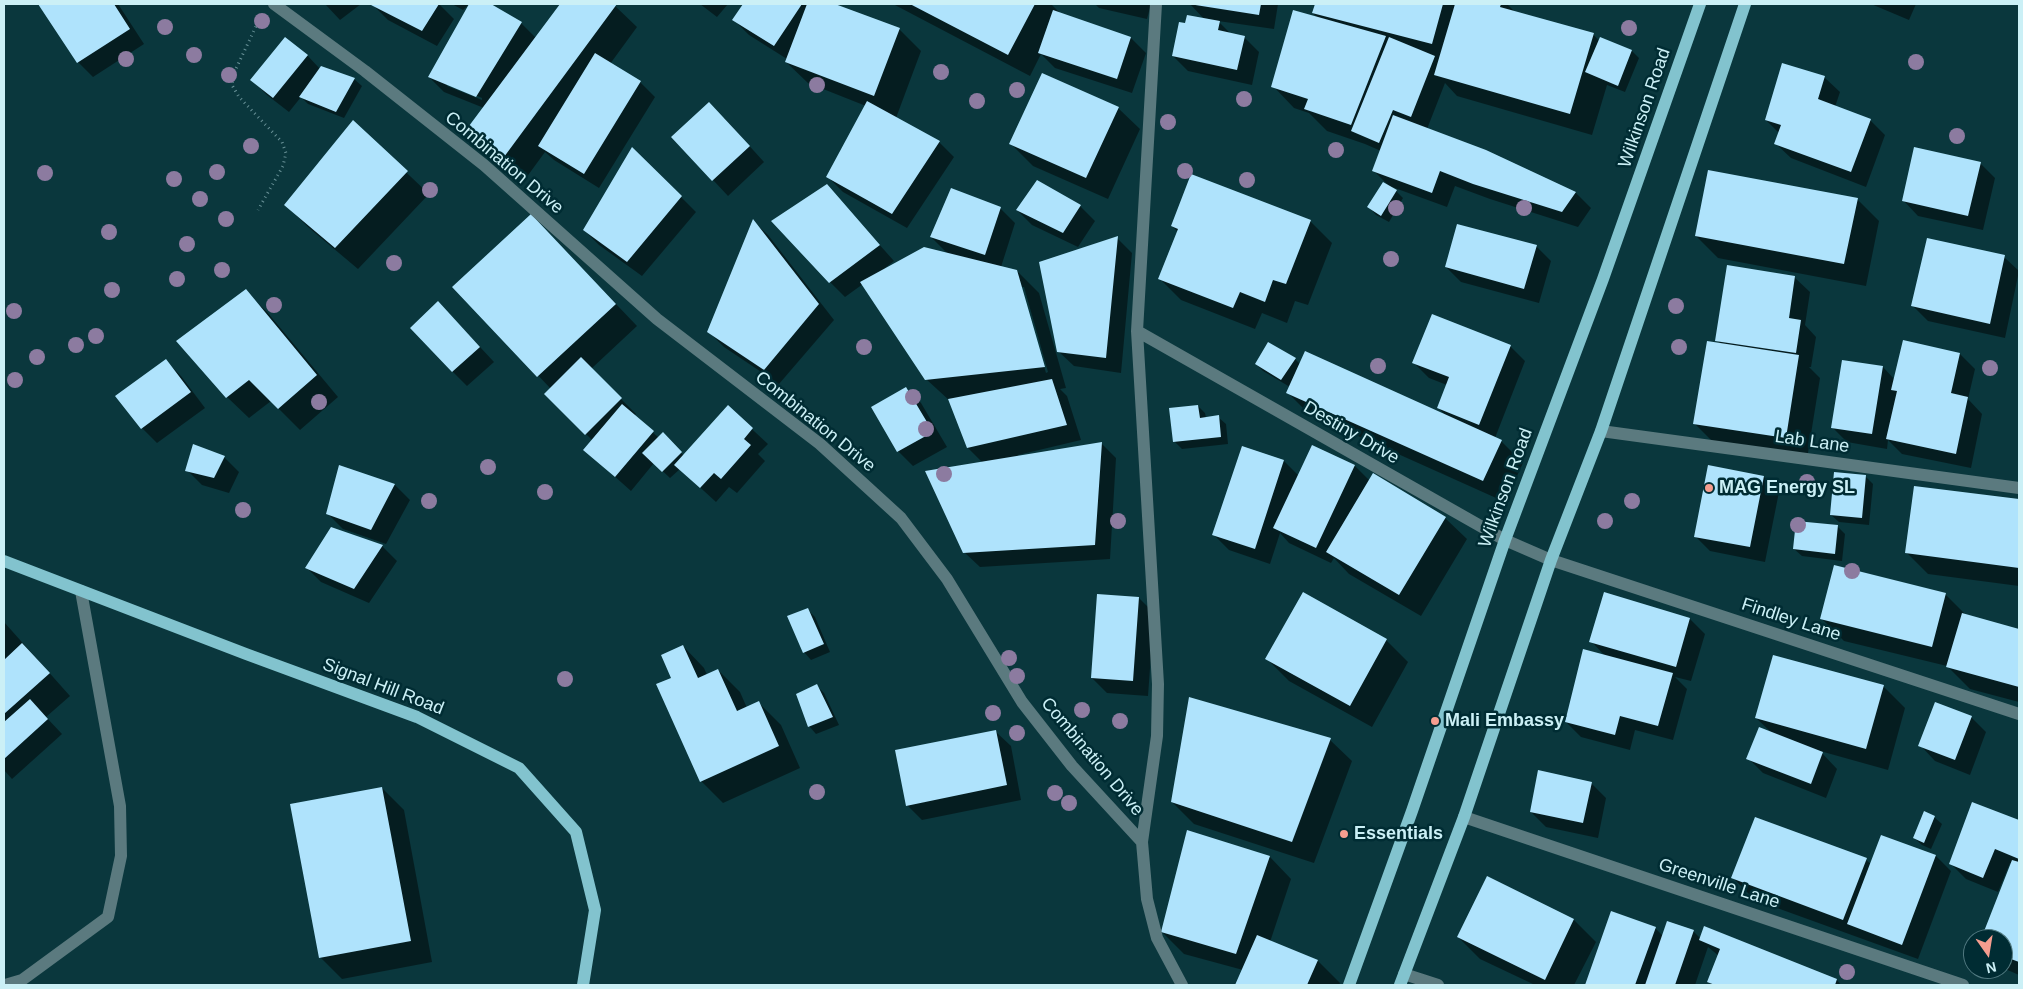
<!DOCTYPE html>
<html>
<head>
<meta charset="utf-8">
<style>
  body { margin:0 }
  #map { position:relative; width:2023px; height:989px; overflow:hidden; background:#0a373d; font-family:Arial,sans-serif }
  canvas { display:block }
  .frame { position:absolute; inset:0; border:5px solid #cbf0f6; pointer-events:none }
  .north { position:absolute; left:1963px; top:929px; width:50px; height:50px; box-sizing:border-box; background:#002c33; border:1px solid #517a81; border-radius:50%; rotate:167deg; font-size:14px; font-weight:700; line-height:20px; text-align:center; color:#cbf0f6 }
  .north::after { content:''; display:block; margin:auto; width:18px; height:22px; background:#f59d8f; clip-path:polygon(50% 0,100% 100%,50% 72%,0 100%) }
</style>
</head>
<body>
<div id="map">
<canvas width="2023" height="989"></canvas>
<div class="frame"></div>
<div class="north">N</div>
</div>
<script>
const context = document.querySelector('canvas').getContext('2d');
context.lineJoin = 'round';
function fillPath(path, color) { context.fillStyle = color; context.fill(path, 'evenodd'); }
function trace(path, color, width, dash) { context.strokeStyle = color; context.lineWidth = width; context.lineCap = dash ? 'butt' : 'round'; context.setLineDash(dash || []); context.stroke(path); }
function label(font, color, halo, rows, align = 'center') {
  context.font = font + ' Arial,sans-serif'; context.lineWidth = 5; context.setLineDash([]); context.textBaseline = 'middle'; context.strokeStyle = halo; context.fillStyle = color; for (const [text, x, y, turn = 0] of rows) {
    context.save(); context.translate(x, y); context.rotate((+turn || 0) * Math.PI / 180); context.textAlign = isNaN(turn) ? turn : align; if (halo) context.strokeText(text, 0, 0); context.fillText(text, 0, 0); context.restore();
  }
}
const shadow = new Path2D(`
  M 39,4 L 118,4 L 144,44 L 93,77 L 78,62 Z
  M 325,4 L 361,4 L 340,20 Z
  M 374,4 L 439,4 L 454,19 L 437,46 L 388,20 L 373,5 Z
  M 452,4 L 469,4 L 463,10 Z
  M 471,4 L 489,4 L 521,23 L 536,38 L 561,4 L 613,4 L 637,27 L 610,64 L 640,82 L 655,97 L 599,188 L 554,160 L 545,152 L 526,178 L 490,152 L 468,130 L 484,108 L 444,92 L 429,77 ZM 447,83 L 482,98 L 482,100 L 447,86 Z
  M 700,4 L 728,4 L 717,17 Z
  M 744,4 L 832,4 L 899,29 L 921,51 L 896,118 L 939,142 L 954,157 L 907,228 L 843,192 L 828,177 L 866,106 L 808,83 L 786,62 L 787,59 L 749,35 L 734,20 Z
  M 893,4 L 1051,4 L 1061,14 L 1131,38 L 1146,53 L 1132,93 L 1055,68 L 1041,54 L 1030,76 Z
  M 1095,4 L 1151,4 L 1147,19 L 1099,8 Z
  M 1190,4 L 1278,4 L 1274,29 L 1218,21 L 1231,34 L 1244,37 L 1259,52 L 1252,85 L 1188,71 L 1173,56 L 1186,25 L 1205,20 Z
  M 1316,4 L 1507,4 L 1516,13 L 1593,34 L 1599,41 L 1600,39 L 1632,51 L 1639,58 L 1625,92 L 1607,85 L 1592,135 L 1457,96 L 1445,83 L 1427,129 L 1486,151 L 1576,193 L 1591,208 L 1578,227 L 1490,199 L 1455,186 L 1447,207 L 1392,187 L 1403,198 L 1389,222 L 1376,215 L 1369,207 L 1388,185 L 1373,170 L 1381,151 L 1365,144 L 1327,131 L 1309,113 L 1294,108 L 1273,86 L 1319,19 L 1313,13 Z
  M 1871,4 L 1916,4 L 1909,20 Z
  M 307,55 L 320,69 L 354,79 L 362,86 L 344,118 L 308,104 L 301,97 L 289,112 L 267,95 L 252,80 Z
  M 1824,77 L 1840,92 L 1835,107 L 1870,120 L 1885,135 L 1866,187 L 1791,158 L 1775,143 L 1779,133 L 1766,120 Z
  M 1118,108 L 1140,129 L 1108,199 L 1033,166 L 1011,144 Z
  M 724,118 L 764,162 L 728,196 L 673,137 Z
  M 353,122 L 429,194 L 358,269 L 308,227 L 286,205 Z
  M 1980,163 L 1995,178 L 1983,230 L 1918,216 L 1903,200 Z
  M 1037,181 L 1080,206 L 1095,221 L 1078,247 L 1032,225 L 1017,210 Z
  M 827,186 L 894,261 L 885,268 L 886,269 L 948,254 L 931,237 L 1000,208 L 1015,223 L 1001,267 L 1017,271 L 1039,293 L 1066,388 L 1060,389 L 1067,396 L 1081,440 L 1018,455 L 1019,457 L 1101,443 L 1116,458 L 1110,559 L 980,567 L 964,552 L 983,463 L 968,448 L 950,401 L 926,379 L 863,284 L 845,297 L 830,282 ZM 1021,287 L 1024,287 L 1048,372 L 1046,373 Z
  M 681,197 L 696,212 L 642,276 L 599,245 L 584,230 Z
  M 1857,199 L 1879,221 L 1866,286 L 1718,258 L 1696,236 Z
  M 531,215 L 637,326 L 591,369 L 636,414 L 634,416 L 659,438 L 663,434 L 684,456 L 728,407 L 768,444 L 758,454 L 765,461 L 737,493 L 729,487 L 716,502 L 680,469 L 670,478 L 654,463 L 631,491 L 585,450 L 593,441 L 546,394 L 551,389 L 454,287 Z
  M 753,221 L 768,235 L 834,320 L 779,384 L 724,347 L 709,332 Z
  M 1310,221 L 1332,243 L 1308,305 L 1295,301 L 1287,323 L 1262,313 L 1255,329 L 1181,300 L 1159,278 L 1178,232 L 1172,226 Z
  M 1117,238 L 1132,253 L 1121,373 L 1074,366 L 1058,351 Z
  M 1536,246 L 1551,261 L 1539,303 L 1461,282 L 1446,267 Z
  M 2004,257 L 2019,271 L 2005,338 L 1928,321 L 1913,306 Z
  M 1794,277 L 1810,292 L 1805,325 L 1816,337 L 1811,367 L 1809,367 L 1820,378 L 1807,459 L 1717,446 L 1695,424 L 1721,344 L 1717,340 Z
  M 245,291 L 267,312 L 338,397 L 300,430 L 271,401 L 249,418 L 227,397 Z
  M 453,318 L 494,362 L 467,386 L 452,371 Z
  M 1510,346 L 1525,361 L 1495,438 L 1501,441 L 1523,463 L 1505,502 L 1309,414 L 1287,392 L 1290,387 L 1263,371 L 1256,364 L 1295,359 L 1300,364 L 1447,417 L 1438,407 L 1447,385 L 1429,378 L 1414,363 Z
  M 1960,354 L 1975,369 L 1968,399 L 1982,414 L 1971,468 L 1902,454 L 1888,440 L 1887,449 L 1847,442 L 1832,427 L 1883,367 L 1895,380 Z
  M 166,361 L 181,376 L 205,408 L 157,443 L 142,428 L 117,397 Z
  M 906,388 L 921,403 L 947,447 L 913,466 L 898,451 Z
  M 1198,406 L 1205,413 L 1206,418 L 1218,417 L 1226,424 L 1228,444 L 1182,449 L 1175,442 Z
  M 1313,447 L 1355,466 L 1370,481 L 1445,518 L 1467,539 L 1421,616 L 1349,574 L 1334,558 L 1331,563 L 1289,543 L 1280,533 L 1270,564 L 1229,550 L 1214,535 L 1284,461 L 1299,476 Z
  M 224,457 L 239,472 L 229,493 L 202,485 L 187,470 Z
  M 340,466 L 395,485 L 410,500 L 386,544 L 343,529 L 328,514 Z
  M 1709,466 L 1764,477 L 1779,492 L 1765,562 L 1710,551 L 1695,536 Z
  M 1865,476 L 1873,484 L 1869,525 L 1839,522 L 1831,515 Z
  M 1915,487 L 2019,501 L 2019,586 L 1928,574 L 1906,552 Z
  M 1837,526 L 1845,534 L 1842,561 L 1802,556 L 1794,549 Z
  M 382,546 L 397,561 L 369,603 L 321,582 L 306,567 Z
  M 1303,594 L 1386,640 L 1408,662 L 1372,727 L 1289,681 L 1267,659 Z
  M 1945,594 L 1967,616 L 2019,630 L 2019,702 L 1970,689 L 1947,666 L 1844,641 L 1822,619 Z
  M 1139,598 L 1154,613 L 1148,696 L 1107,693 L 1092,678 Z
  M 807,609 L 815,617 L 830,652 L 811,660 L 804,652 Z
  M 1690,619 L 1705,634 L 1691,681 L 1675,677 L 1687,689 L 1673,740 L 1635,730 L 1630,750 L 1581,737 L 1566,722 L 1606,657 L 1591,641 Z
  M 4,622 L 70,696 L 46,717 L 62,734 L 12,779 L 4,770 Z
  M 683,646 L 704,668 L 707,675 L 718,670 L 740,692 L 747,708 L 759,703 L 781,725 L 800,768 L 723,803 L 701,781 L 673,678 Z
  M 817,686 L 824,693 L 839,725 L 816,734 L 809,726 Z
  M 1883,686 L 1905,708 L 1888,770 L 1820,751 L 1837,769 L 1826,798 L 1763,773 L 1748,758 L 1772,733 L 1756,718 Z
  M 1971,717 L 1986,732 L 1970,775 L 1935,761 L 1920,745 Z
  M 995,731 L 1011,746 L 1021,800 L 922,820 L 907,805 Z
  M 1330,740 L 1352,761 L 1314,863 L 1194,824 L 1172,802 Z
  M 1591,783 L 1606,798 L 1598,838 L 1546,827 L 1531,812 Z
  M 382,788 L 404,810 L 432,962 L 342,979 L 320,957 Z
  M 1973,803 L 2019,822 L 2019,975 L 2003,968 L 2003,939 L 1983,939 L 2012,864 L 2010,863 L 1998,892 L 1966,879 L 1951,864 Z
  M 1934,817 L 1942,824 L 1931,849 L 1922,845 L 1914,838 Z
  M 1882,836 L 1936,856 L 1951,871 L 1918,959 L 1755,900 L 1733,878 L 1866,860 L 1871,864 Z
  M 1270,857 L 1291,879 L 1270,942 L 1318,961 L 1340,983 L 1339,985 L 1236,985 L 1243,970 L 1184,954 L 1162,932 Z
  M 1488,878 L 1574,920 L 1596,942 L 1574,985 L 1535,985 L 1480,959 L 1458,937 Z
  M 1612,913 L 1655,928 L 1663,936 L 1693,931 L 1701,939 L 1705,928 L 1837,980 L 1841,985 L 1712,985 L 1709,982 L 1719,956 L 1708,947 L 1695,985 L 1586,985 Z`);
const building = new Path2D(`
  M 38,4 L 114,4 L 130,29 L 77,63 Z
  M 373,4 L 439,4 L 422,31 L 371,5 Z
  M 469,4 L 491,4 L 522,22 L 476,97 L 428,77 Z
  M 560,4 L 617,4 L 504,157 L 466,130 Z
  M 743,4 L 802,4 L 774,46 L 732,20 Z
  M 807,4 L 835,4 L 900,28 L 874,96 L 785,62 Z
  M 910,4 L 1035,4 L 1008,55 Z
  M 1189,4 L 1261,4 L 1259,15 Z
  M 1315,4 L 1443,4 L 1432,44 L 1312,13 Z
  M 1455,4 L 1501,4 L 1500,7 L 1594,33 L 1570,114 L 1434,75 Z
  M 1053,10 L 1131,37 L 1117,79 L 1038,53 Z
  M 1293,10 L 1386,36 L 1351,125 L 1304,109 L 1308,99 L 1271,87 Z
  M 1187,15 L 1220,21 L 1218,30 L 1245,36 L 1237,70 L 1172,56 L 1179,22 L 1185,23 Z
  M 285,37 L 308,55 L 273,98 L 250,80 Z
  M 1389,37 L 1435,56 L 1411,117 L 1393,110 L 1379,143 L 1351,131 Z
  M 1600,37 L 1632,50 L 1618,86 L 1585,72 Z
  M 595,53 L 641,81 L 584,174 L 538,146 Z
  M 1782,63 L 1825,76 L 1818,99 L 1871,119 L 1851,172 L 1774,144 L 1781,125 L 1765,120 Z
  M 321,66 L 355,78 L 336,112 L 299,97 Z
  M 1042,73 L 1119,107 L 1086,178 L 1009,144 Z
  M 867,101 L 940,141 L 892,214 L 826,177 Z
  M 709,102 L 750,146 L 712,181 L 671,137 Z
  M 1393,115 L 1486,150 L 1576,192 L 1562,212 L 1473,184 L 1440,171 L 1432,193 L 1372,171 Z
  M 353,120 L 408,171 L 335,248 L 284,205 Z
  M 632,147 L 682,196 L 627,262 L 583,230 Z
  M 1914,147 L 1981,162 L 1968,216 L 1902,201 Z
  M 1708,170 L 1858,198 L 1844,264 L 1695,236 Z
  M 1191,174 L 1311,220 L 1286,284 L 1273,280 L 1265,302 L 1240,292 L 1233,308 L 1158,279 L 1178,229 L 1171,226 Z
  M 1037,180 L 1081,205 L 1063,233 L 1016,210 Z
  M 1383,182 L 1397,190 L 1381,216 L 1367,207 Z
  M 827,184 L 880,245 L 829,283 L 771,221 Z
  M 951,188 L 1001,207 L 985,255 L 930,237 Z
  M 531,214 L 616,304 L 537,377 L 452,287 Z
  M 753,219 L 819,304 L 764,370 L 707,332 Z
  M 1457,224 L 1537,245 L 1524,289 L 1445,267 Z
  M 1118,236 L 1106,358 L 1057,352 L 1039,262 Z
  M 1927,238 L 2005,255 L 1990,324 L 1911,306 Z
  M 924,247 L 1017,270 L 1045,367 L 925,380 L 860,282 Z
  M 1727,265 L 1795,276 L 1789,318 L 1801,320 L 1796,353 L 1715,341 Z
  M 246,289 L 317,375 L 278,409 L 249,380 L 226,398 L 176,341 Z
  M 438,301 L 480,347 L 452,372 L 410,328 Z
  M 1432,314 L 1511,345 L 1479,425 L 1437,408 L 1449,377 L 1412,363 Z
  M 1903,340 L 1960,353 L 1951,393 L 1968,397 L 1956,454 L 1886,439 L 1897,391 L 1891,390 Z
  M 1707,341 L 1799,355 L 1786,438 L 1693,424 Z
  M 1268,342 L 1296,358 L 1281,380 L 1255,364 Z
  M 1305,351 L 1502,440 L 1483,481 L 1286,393 Z
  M 581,357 L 622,398 L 585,435 L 544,394 Z
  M 166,359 L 191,392 L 141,429 L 115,396 Z
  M 1842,360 L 1883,366 L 1872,434 L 1831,428 Z
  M 1052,379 L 1067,425 L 967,448 L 948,399 Z
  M 906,387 L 933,432 L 897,452 L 871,407 Z
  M 622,404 L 654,431 L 615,477 L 583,450 Z
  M 728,405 L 753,428 L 744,439 L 751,445 L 721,479 L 714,473 L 700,488 L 674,465 Z
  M 1198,405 L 1200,418 L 1219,415 L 1221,437 L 1173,442 L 1169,408 Z
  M 663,432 L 682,452 L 662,472 L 642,453 Z
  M 1102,442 L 1095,545 L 963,553 L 925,471 Z
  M 193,444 L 225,456 L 214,478 L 185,471 Z
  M 1312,445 L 1355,465 L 1316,548 L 1273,528 Z
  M 1242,446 L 1284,460 L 1255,549 L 1212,535 Z
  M 339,465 L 395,484 L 371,530 L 326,514 Z
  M 1708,465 L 1764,476 L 1750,547 L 1694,537 Z
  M 1834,472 L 1866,475 L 1862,518 L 1830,515 Z
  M 1373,473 L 1446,517 L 1399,595 L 1326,552 Z
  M 1914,486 L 2019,499 L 2019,568 L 1905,553 Z
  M 1796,521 L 1838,525 L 1835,554 L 1793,549 Z
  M 331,527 L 383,545 L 354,589 L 305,568 Z
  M 1834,565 L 1946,593 L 1932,647 L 1820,619 Z
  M 1303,592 L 1387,639 L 1350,706 L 1265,659 Z
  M 1604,592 L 1690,618 L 1676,667 L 1589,642 Z
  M 1097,594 L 1139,597 L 1133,681 L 1091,678 Z
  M 808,608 L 824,644 L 803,653 L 787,616 Z
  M 1962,613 L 2019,629 L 2019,687 L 1946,667 Z
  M 22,643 L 50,673 L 4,714 L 4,660 Z
  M 683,645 L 698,678 L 718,669 L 737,711 L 759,701 L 779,746 L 700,782 L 656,684 L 671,678 L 661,655 Z
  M 1583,649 L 1673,673 L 1658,726 L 1620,716 L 1615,735 L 1565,722 Z
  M 1773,655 L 1884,685 L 1866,749 L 1755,718 Z
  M 817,684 L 833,717 L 808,727 L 796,694 Z
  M 1189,697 L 1331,738 L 1292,842 L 1171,802 Z
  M 30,699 L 48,719 L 4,759 L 4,722 Z
  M 1935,702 L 1972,716 L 1955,760 L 1918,746 Z
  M 1759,727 L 1823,752 L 1811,784 L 1746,759 Z
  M 996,730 L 1007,785 L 906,806 L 895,750 Z
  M 1538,770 L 1592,782 L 1583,823 L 1530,812 Z
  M 382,787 L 411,941 L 319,958 L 290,804 Z
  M 1972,802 L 2019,820 L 2019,859 L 1995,849 L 1983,878 L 1949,864 Z
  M 1924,811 L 1935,816 L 1924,843 L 1913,838 Z
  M 1755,817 L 1867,858 L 1843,920 L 1731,878 Z
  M 1187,830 L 1270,856 L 1236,954 L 1161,932 Z
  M 1881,835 L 1936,855 L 1902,945 L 1847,924 Z
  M 2012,860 L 2019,862 L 2019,962 L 2003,956 L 2003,939 L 1981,939 Z
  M 1487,876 L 1574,919 L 1545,980 L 1457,937 Z
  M 1611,911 L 1656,927 L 1635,985 L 1585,985 Z
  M 1667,921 L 1694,930 L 1675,985 L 1645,985 Z
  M 1704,926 L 1837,979 L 1835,985 L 1715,985 L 1707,982 L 1720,949 L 1699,940 Z
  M 1257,935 L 1318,960 L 1307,985 L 1235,985 Z`);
const path = new Path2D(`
  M 258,22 L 234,73 L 232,85 L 239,97 L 282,142 L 286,153 L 283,166 L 258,210`);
const minor = new Path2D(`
  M 274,4 L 365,71 L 484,165 L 657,319 L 820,444 L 901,518 L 947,579 L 1022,702 L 1072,766 L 1142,842
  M 1156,4 L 1137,331 L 1158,684 L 1157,736 L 1142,842 L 1147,899 L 1157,938 L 1182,985
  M 1137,331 L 1505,540 L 1551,560 L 2019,714
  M 1601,431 L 2019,488
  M 1464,817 L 1963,985
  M 1404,974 L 1438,985
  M 5,985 L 22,980 L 108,917 L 121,856 L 120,806 L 81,591`);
const major = new Path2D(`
  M 4,561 L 246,654 L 417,717 L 519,768 L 576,832 L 595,910 L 583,985
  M 1349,985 L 1412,811 L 1505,540 L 1603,279 L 1700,4
  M 1400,985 L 1464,817 L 1551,560 L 1601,431 L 1745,4`);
const trees = [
  [262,21],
  [165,27],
  [1629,28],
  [194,55],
  [126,59],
  [1916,62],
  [941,72],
  [229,75],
  [817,85],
  [1017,90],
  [1244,99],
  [977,101],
  [1168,122],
  [1957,136],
  [251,146],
  [1336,150],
  [1185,171],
  [217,172],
  [45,173],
  [174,179],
  [1247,180],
  [430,190],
  [200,199],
  [1396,208],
  [1524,208],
  [226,219],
  [109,232],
  [187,244],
  [1391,259],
  [394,263],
  [222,270],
  [177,279],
  [112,290],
  [274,305],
  [1676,306],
  [14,311],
  [96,336],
  [76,345],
  [864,347],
  [1679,347],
  [37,357],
  [1378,366],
  [1990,368],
  [15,380],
  [913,397],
  [319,402],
  [926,429],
  [488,467],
  [944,474],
  [1807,482],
  [545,492],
  [429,501],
  [1632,501],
  [243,510],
  [1118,521],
  [1605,521],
  [1798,525],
  [1852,571],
  [1009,658],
  [1017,676],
  [565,679],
  [1082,710],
  [993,713],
  [1120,721],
  [1017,733],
  [817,792],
  [1055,793],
  [1069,803],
  [1847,972]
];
const markers = [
  [1709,488,5,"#f59d8f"],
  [1435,721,5,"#f59d8f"],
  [1344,834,5,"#f59d8f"]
];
const streetNames = [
  ["Wilkinson Road",1645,108,-71],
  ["Combination Drive",504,163,40],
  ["Combination Drive",815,422,39],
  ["Destiny Drive",1351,433,30],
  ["Lab Lane",1812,442,8],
  ["Wilkinson Road",1506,488,-70],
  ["Findley Lane",1791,620,18],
  ["Signal Hill Road",383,687,21],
  ["Combination Drive",1092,757,50],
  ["Greenville Lane",1719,884,18]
];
const poiNames = [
  ["MAG Energy SL",1719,488],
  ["Mali Embassy",1445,721],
  ["Essentials",1354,834]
];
fillPath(shadow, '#0007');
fillPath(building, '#afe3fc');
trace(path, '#689197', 3, [1, 4]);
trace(minor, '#5b7a7f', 12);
trace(major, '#82c3ce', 12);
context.fillStyle = '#8c7ba0';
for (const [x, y] of trees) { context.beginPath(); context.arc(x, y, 8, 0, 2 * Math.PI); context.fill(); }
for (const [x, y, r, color] of markers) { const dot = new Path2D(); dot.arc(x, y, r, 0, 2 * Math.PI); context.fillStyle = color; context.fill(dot); trace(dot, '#002c33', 2); }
label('18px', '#cbf0f6', '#002c33', streetNames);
label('bold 18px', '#cbf0f6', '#002c33', poiNames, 'left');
</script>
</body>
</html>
